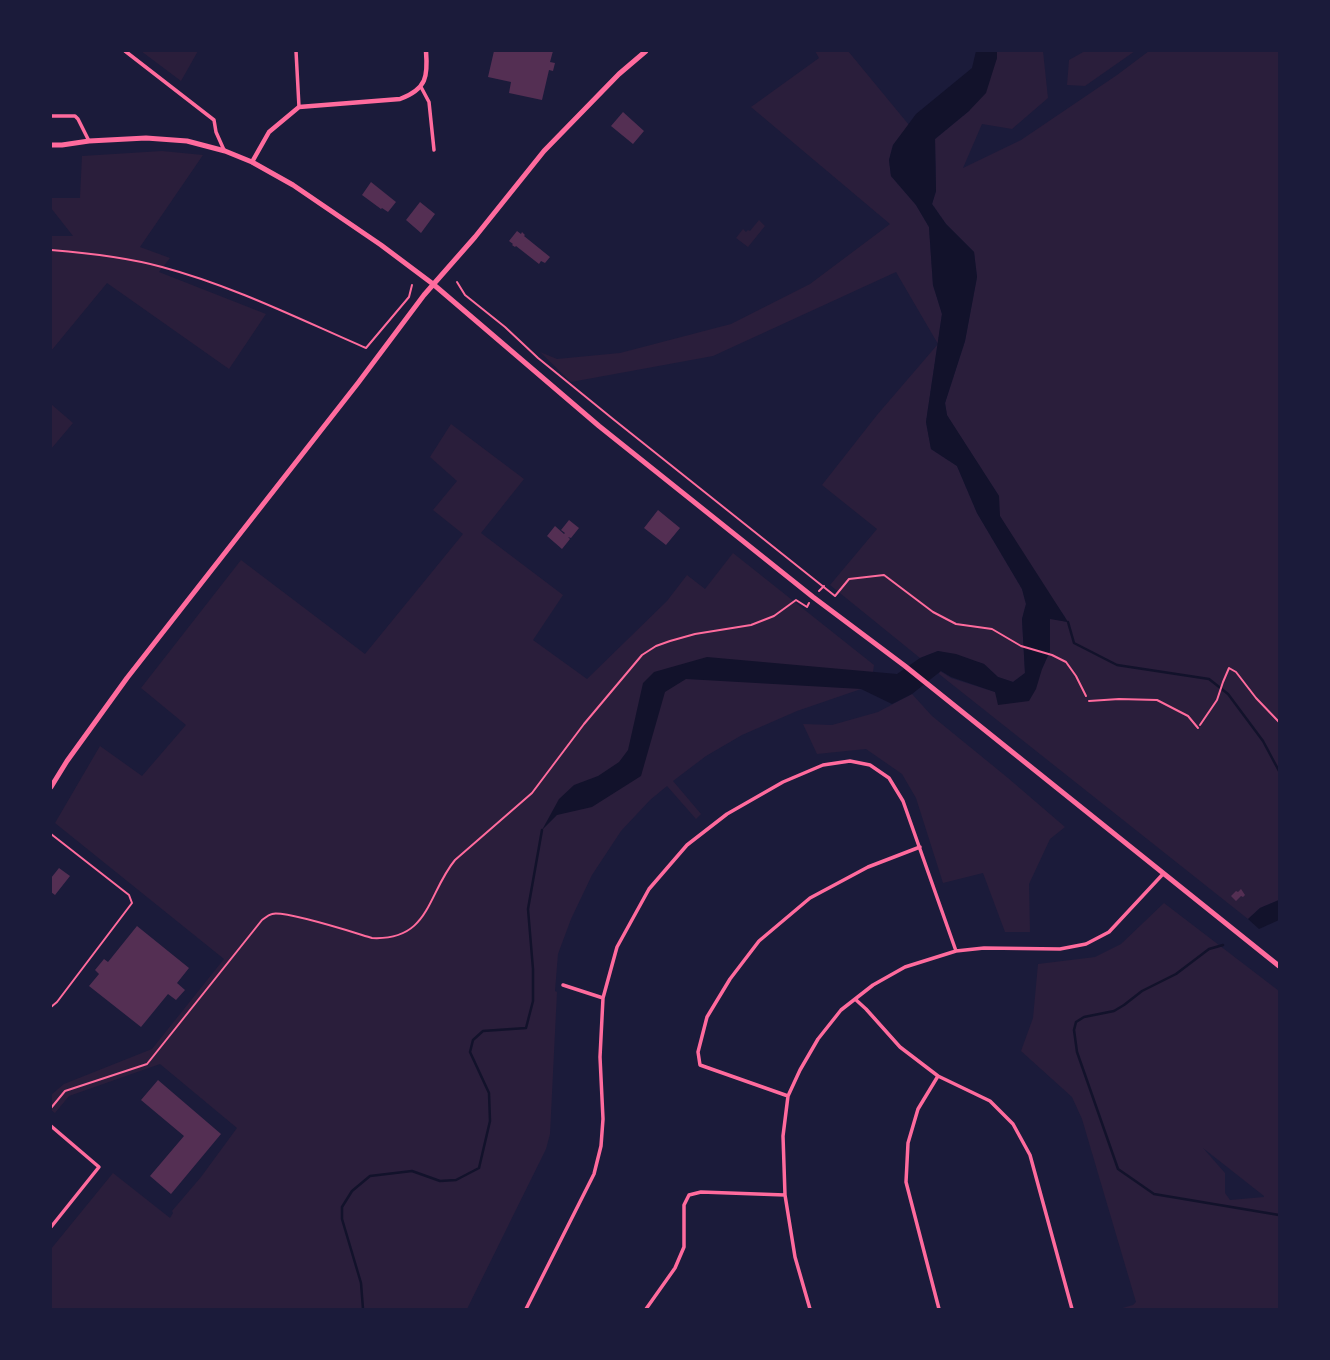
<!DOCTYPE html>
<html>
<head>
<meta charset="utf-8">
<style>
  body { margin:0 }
  #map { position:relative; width:1330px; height:1360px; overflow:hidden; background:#1b1b3a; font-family:"IBM Plex Sans",sans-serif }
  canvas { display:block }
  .frame { position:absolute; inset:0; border:52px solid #1b1b3a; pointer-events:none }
</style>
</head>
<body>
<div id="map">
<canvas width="1330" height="1360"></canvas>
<div class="frame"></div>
</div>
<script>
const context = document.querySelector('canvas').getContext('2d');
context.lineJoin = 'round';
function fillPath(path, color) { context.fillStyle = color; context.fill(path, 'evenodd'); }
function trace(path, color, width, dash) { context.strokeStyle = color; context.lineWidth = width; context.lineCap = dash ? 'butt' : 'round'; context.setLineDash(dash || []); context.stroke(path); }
const green = new Path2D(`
  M 141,51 L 198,51 L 181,81 Z
  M 815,51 L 848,51 L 909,125 L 893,145 L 889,160 L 891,176 L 916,205 L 929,227 L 933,285 L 942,314 L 926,422 L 931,449 L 957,466 L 977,513 L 1022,589 L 1026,604 L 1022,619 L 1025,673 L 1013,682 L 998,677 L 984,664 L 938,651 L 920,658 L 830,585 L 877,529 L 822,485 L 877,415 L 938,344 L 896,272 L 713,356 L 571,382 L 540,352 L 557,359 L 620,353 L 731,324 L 810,284 L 890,224 L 751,107 L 819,58 Z
  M 997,51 L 1043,51 L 1048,98 L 1012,129 L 982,124 L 963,168 L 1021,140 L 1117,75 L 1149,51 L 1279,51 L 1279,900 L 1260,908 L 1248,919 L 939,674 L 940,671 L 951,678 L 995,692 L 1042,669 L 1050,651 L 1050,618 L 1067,622 L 1065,617 L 1045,589 L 999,515 L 999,496 L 947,416 L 945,403 L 965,341 L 977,277 L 974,252 L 946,224 L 932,204 L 936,191 L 935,139 L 969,111 L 997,58 Z
  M 1085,51 L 1135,51 L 1085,86 L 1067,85 L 1069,60 Z
  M 162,151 L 203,155 L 140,247 L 170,258 L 159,272 L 266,314 L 229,369 L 107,283 L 51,351 L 51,236 L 73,236 L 51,208 L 51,198 L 80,198 L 82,156 Z
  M 759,220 L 765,226 L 748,247 L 736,238 L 743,229 L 746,232 L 748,230 L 750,231 Z
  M 51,404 L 73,423 L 51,449 Z
  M 451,424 L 524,479 L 481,533 L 563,595 L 533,640 L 587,679 L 667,601 L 687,575 L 705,589 L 733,553 L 874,665 L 873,672 L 861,689 L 797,711 L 742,735 L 706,756 L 673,781 L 701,814 L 696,819 L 667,786 L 650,800 L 621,831 L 592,875 L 571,919 L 558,954 L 555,991 L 557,992 L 550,1134 L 546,1149 L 467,1309 L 294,1309 L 292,1308 L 289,1309 L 51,1309 L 51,1249 L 113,1173 L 170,1218 L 173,1213 L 172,1211 L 201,1177 L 237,1128 L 160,1064 L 69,1096 L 55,1113 L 51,1110 L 51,1095 L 64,1084 L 152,1049 L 224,959 L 55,823 L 100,746 L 142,776 L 186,725 L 141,688 L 241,560 L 365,654 L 463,534 L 433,510 L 457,481 L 430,457 Z
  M 912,694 L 932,716 L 1008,778 L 1065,827 L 1050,839 L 1029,884 L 1030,932 L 1005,932 L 983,873 L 943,883 L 916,798 L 902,774 L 866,749 L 817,754 L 803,724 L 832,725 L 878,712 Z
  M 1164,903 L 1279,991 L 1279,1309 L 1119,1309 L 1133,1305 L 1136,1302 L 1082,1119 L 1072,1097 L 1021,1051 L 1033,1018 L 1038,964 L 1095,957 L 1121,944 ZM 1203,1148 L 1264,1196 L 1264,1197 L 1230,1200 L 1225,1193 L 1225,1173 Z`);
const water = new Path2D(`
  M 976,51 L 997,51 L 997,58 L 986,93 L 969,111 L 935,139 L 936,191 L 932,204 L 946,224 L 974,252 L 977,277 L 965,341 L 945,403 L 947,415 L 999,496 L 1000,516 L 1068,622 L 1050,619 L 1050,651 L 1042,669 L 1036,689 L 1029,701 L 998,705 L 995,692 L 951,677 L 941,671 L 912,694 L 892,704 L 861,689 L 686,679 L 665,692 L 641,776 L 592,807 L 557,815 L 542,830 L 559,799 L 574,785 L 598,776 L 619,762 L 628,750 L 643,683 L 654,672 L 707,657 L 897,674 L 920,658 L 938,651 L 956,654 L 984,664 L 998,677 L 1013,682 L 1025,673 L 1022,619 L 1026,604 L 1022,589 L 977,513 L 957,466 L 931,449 L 926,422 L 942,314 L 933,285 L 929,227 L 916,205 L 891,176 L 889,160 L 893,145 L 916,114 L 972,68 Z
  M 1279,900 L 1279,920 L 1259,929 L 1248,919 L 1260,908 Z`);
const stream = new Path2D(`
  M 1068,622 L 1074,643 L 1117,665 L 1209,679 L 1228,694 L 1263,741 L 1279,771
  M 1223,945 L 1209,949 L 1176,974 L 1142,991 L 1124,1005 L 1114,1011 L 1084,1017 L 1076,1022 L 1074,1030 L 1077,1052 L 1118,1169 L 1154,1194 L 1279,1215
  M 363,1309 L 361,1283 L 342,1219 L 342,1207 L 352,1191 L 370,1176 L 412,1171 L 440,1181 L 456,1180 L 479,1168 L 490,1121 L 489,1093 L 470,1052 L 473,1040 L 483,1031 L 526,1028 L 533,1001 L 533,969 L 528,909 L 542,830`);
const building = new Path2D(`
  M 494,51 L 553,51 L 550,62 L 555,63 L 553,71 L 549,70 L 542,100 L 509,93 L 511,82 L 488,77 Z
  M 623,112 L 644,131 L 633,144 L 611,126 Z
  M 371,182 L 396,202 L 388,212 L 382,208 L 381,209 L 362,195 Z
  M 420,202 L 435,214 L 421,233 L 406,220 Z
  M 517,231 L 521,234 L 522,232 L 525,235 L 524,236 L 550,257 L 545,263 L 541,261 L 539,264 L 516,246 L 515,247 L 512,245 L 513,244 L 509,241 Z
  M 658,510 L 680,528 L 666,545 L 644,528 Z
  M 569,520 L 579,528 L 571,538 L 568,537 L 570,539 L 562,549 L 547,536 L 555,526 L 564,534 L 565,533 L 561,530 Z
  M 59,868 L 70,876 L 55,895 L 51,892 L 51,878 Z
  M 1241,889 L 1245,895 L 1243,897 L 1241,896 L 1236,901 L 1231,896 L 1236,891 L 1238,892 Z
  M 137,926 L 189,968 L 177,983 L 185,990 L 176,1000 L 168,994 L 141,1027 L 89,986 L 99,974 L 95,970 L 104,959 L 108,962 Z
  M 158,1080 L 221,1134 L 171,1194 L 150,1176 L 184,1136 L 141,1100 Z`);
const path = new Path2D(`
  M 51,250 C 88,253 126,257 162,267 C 233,286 299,319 366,348 L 409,297 L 412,285
  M 457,282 L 465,295 L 505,327 L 538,358 L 613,419 L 835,596 L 849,579 L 884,575 L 933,612 L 956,624 L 992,629 L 1021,646 L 1052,655 L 1066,662 L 1076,676 L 1086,696
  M 819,591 L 824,586
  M 1200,725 L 1217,700 L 1223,682 L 1229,668 L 1236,672 L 1256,698 L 1279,722
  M 51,1108 L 65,1091 L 147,1064 L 262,920 C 265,918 268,915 272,914 C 285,910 355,933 372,938 C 430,941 427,894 455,860 L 532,793 L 584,724 L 642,655 L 656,646 L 670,641 L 695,634 L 751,625 L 774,616 L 796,600 L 807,607 L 809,603`);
const service = new Path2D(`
  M 1089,701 L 1119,699 L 1157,700 L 1188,716 L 1198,728
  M 51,834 L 129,895 L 132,903 L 57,1002 L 51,1007`);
const minor = new Path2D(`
  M 125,51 L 214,120 L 216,132 L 224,150
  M 296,51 L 299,107
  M 421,87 L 429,102 L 434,150
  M 51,116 L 75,116 L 78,119 L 89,141
  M 563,985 L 603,998
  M 855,999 L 866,1009 L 900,1047 L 938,1076 L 990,1101 L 1013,1124 L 1030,1155 L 1072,1309
  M 938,1076 L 918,1109 L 908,1143 L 906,1182 L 939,1309
  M 788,1096 L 700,1065 L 698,1052 L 707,1017 L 730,979 L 759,941 L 810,898 L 868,867 L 920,847
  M 51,1126 L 99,1167 L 51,1227
  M 526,1309 L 594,1174 L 601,1146 L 603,1119 L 600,1057 L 603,998 L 617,947 L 649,889 L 687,845 L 727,814 L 783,782 L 823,765 L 850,761 L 870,765 L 889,778 L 903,801 L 956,951
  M 646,1309 L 675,1268 L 684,1247 L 684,1205 L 689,1195 L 701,1192 L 785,1195
  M 810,1309 L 795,1257 L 785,1195 L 783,1136 L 788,1096 L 800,1070 L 818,1039 L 841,1010 L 873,985 L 905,967 L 956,951 L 984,948 L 1060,949 L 1086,944 L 1109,932 L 1163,874`);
const tertiary = new Path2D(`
  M 252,162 L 269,132 L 299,107 L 400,99 C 427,89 428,76 426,51`);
const secondary = new Path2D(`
  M 51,145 L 62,145 L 89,141 L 146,138 L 187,141 L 225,151 L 252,162 L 293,185 L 381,245 L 433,284 L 599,426 L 813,597 L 905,666 L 1279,966
  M 51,787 L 67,761 L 127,678 L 358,383 L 424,295 L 475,237 L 544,151 L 619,74 L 646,51`);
fillPath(green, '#2a1e3b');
fillPath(water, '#12122b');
trace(stream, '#12122b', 2.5);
fillPath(building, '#542f53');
trace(path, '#ff6b9d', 2);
trace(service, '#ff6b9d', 2);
trace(minor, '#ff6b9d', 3.5);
trace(tertiary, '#ff6b9d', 4.5);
trace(secondary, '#ff6b9d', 5);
</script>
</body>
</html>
